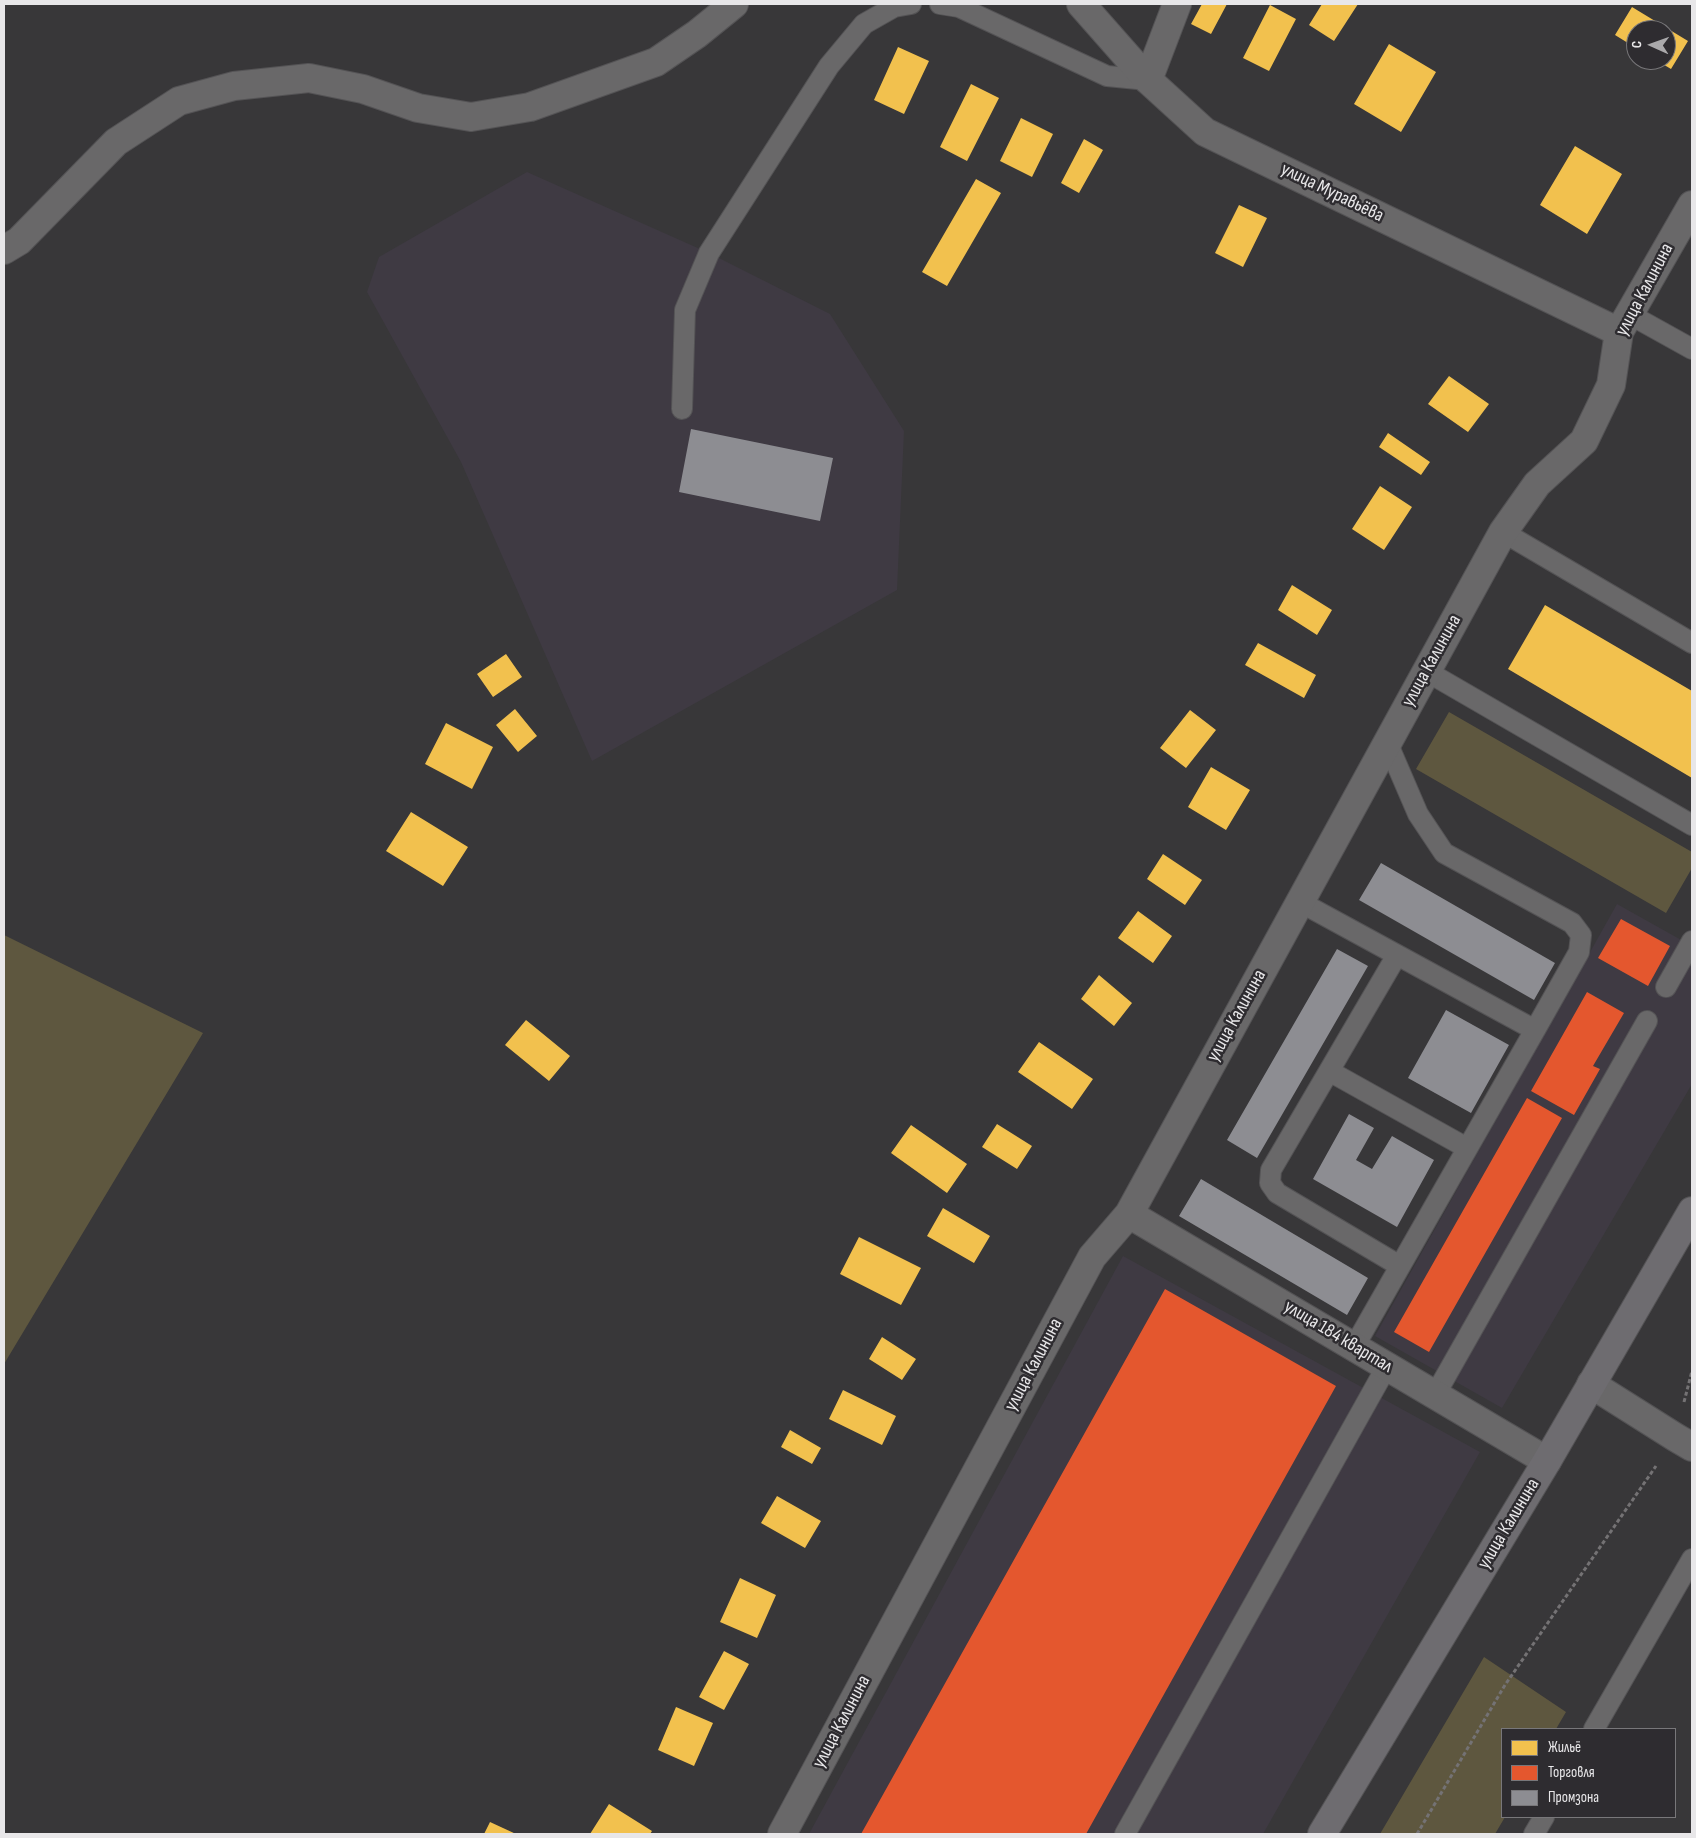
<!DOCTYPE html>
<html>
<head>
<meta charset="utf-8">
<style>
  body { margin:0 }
  #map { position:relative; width:1696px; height:1838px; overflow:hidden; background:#383739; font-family:"Sofia Sans Condensed",sans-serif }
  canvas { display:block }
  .frame { position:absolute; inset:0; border:5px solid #e8e7e9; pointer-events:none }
  .legend { position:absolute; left:1501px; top:1728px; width:175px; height:90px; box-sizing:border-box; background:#2e2c30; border:1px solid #78777a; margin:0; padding:6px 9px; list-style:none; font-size:15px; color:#e8e7e9 }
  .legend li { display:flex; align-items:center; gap:10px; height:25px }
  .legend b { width:25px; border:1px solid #78777a }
  .north { position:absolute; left:1626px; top:20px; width:50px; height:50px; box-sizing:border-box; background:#2e2c30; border:1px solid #78777a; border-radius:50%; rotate:272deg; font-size:14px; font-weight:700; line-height:20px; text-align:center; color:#e8e7e9 }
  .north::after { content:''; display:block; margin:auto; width:18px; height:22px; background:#aaa9ab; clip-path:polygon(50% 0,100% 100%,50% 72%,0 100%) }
</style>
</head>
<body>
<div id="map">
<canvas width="1696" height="1838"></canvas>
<div class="frame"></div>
<ul class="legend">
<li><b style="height:14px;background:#f2c14e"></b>Жильё</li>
<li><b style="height:14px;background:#e4572e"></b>Торговля</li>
<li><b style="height:14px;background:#8d8d92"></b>Промзона</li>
</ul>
<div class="north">С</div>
</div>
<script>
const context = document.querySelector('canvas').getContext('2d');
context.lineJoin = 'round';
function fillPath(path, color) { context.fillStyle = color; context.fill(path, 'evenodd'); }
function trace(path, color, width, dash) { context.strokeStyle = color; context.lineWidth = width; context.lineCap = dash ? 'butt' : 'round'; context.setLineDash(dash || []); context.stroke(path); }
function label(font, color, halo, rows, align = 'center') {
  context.font = font + ' "Sofia Sans Condensed",sans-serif'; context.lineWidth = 5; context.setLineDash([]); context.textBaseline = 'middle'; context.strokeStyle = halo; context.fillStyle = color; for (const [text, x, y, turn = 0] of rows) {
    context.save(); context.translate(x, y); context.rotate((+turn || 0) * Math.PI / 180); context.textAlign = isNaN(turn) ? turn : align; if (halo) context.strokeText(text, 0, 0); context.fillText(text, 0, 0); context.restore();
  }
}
const built = new Path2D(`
  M 527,172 L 709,253 L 830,314 L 904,431 L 897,590 L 592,761 L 461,462 L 367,292 L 379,257 Z
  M 1617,904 L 1692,946 L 1692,1084 L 1502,1408 L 1375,1336 Z
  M 1123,1256 L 1480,1452 L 1263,1834 L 809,1834 Z`);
const green = new Path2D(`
  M 1449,712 L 1692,852 L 1692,868 L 1666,913 L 1416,769 Z
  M 4,935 L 203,1033 L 4,1364 Z
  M 1484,1657 L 1566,1712 L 1556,1729 L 1502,1729 L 1502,1817 L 1505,1817 L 1495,1834 L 1380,1834 Z`);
const homes = new Path2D(`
  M 1202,4 L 1227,4 L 1211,34 L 1191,24 Z
  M 1322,4 L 1358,4 L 1334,41 L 1309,25 Z
  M 1270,5 L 1296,19 L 1269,71 L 1243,58 Z
  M 1632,7 L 1688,41 L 1671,69 L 1656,60 L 1666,60 L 1666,30 L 1636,30 L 1636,48 L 1615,35 Z
  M 1389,44 L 1436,72 L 1401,132 L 1354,104 Z
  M 898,47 L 929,61 L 904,114 L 874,100 Z
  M 971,84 L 999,98 L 967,161 L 940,147 Z
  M 1021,118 L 1053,134 L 1032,177 L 1000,161 Z
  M 1084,139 L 1103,150 L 1079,193 L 1061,183 Z
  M 1575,146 L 1622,174 L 1587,234 L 1540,205 Z
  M 976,179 L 1001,193 L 947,286 L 922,272 Z
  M 1239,205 L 1267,218 L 1243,267 L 1215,253 Z
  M 1449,376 L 1489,404 L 1468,432 L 1428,404 Z
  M 1388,433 L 1430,462 L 1421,475 L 1379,447 Z
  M 1380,486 L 1412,507 L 1384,550 L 1352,529 Z
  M 1292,585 L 1332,610 L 1317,635 L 1278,610 Z
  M 1545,605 L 1692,691 L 1692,778 L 1508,669 Z
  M 1258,643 L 1316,675 L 1304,698 L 1245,665 Z
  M 506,654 L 522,677 L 493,697 L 477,674 Z
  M 515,709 L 537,736 L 518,752 L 496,725 Z
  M 1190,710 L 1216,730 L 1186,768 L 1160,748 Z
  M 446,723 L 493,747 L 472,789 L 425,764 Z
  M 1211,767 L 1250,790 L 1226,830 L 1188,807 Z
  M 411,812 L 468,847 L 443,886 L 386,851 Z
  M 1163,854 L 1202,880 L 1185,905 L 1147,879 Z
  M 1138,911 L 1172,936 L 1153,963 L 1118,938 Z
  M 1099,975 L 1132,1003 L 1114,1026 L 1081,999 Z
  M 526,1020 L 570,1056 L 549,1081 L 505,1045 Z
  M 1039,1042 L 1093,1079 L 1072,1109 L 1018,1072 Z
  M 997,1124 L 1032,1146 L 1017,1169 L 982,1147 Z
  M 911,1125 L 967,1164 L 947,1193 L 891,1153 Z
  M 943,1208 L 990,1236 L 974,1263 L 927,1236 Z
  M 859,1237 L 921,1268 L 901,1305 L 840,1274 Z
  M 882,1337 L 916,1359 L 902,1380 L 869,1359 Z
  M 843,1390 L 896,1416 L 882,1445 L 829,1419 Z
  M 790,1430 L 821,1448 L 812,1464 L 781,1447 Z
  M 777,1496 L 821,1521 L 805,1548 L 761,1523 Z
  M 740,1578 L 776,1595 L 757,1638 L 720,1622 Z
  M 724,1651 L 749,1664 L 724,1710 L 699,1697 Z
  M 676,1707 L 713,1723 L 694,1766 L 658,1750 Z
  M 609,1804 L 652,1831 L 650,1834 L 590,1834 Z
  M 490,1822 L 516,1834 L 484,1834 Z`);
const shops = new Path2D(`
  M 1621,919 L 1670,946 L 1648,986 L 1598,958 Z
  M 1587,992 L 1624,1013 L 1593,1066 L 1600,1069 L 1574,1115 L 1531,1091 Z
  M 1527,1098 L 1562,1118 L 1429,1352 L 1394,1332 Z
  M 1165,1289 L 1336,1386 L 1086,1834 L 861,1834 Z`);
const industry = new Path2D(`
  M 691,429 L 833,458 L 820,521 L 679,492 Z
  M 1381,863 L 1555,963 L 1534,1000 L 1359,900 Z
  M 1337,949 L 1368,966 L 1257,1158 L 1227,1140 Z
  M 1446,1010 L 1509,1045 L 1471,1113 L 1408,1078 Z
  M 1349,1114 L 1374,1128 L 1356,1160 L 1372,1169 L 1392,1136 L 1434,1160 L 1397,1227 L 1313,1179 Z
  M 1201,1179 L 1368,1278 L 1347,1315 L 1179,1216 Z`);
const path = new Path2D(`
  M 1684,1402 L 1692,1371
  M 1417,1834 L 1505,1685 L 1656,1466`);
const lane = new Path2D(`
  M 940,4 L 959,7 L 1107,76 L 1148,80
  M 1629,314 L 1692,349
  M 682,409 L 685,310 L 709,253 L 829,66 L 864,24 L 894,7 L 911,4
  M 1503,532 L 1692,643
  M 1426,671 L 1692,825
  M 1387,742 L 1418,814 L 1444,853 L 1572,923 L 1581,935 L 1579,952 L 1535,1030
  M 1300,902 L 1535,1030 L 1354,1347
  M 1397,955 L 1271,1170 L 1270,1183 L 1277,1193 L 1400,1266
  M 1666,987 L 1692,941
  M 1329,1071 L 1467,1148
  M 1435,1395 L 1647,1021
  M 1594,1729 L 1692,1559
  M 1125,1834 L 1387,1366
  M 1534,1834 L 1544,1817`);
const street = new Path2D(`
  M 1081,4 L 1148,80 L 1205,132 L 1619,332
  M 1148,80 L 1177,4
  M 4,250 L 19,241 L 116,142 L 179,101 L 234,86 L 309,78 L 363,89 L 418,108 L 471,117 L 530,107 L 656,62 L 697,34 L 734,4
  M 1129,1214 L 1547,1461
  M 1591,1384 L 1675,1437 L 1692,1447
  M 782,1834 L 1092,1257 L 1129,1214 L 1503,532 L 1537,484 L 1584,441 L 1611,385 L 1619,332 L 1692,205`);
const secondary = new Path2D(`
  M 1322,1834 L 1547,1461 L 1692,1211`);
const streetNames = [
  ["улица Муравьёва",1332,193,26],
  ["улица Калинина",1645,290,-62],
  ["улица Калинина",1432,661,-61],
  ["улица Калинина",1237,1016,-61],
  ["улица 184 квартал",1338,1337,31],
  ["улица Калинина",1034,1365,-62],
  ["улица Калинина",1509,1524,-59],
  ["улица Калинина",842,1722,-62]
];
fillPath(built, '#3f3a43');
fillPath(green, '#5e573f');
fillPath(homes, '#f2c14e');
fillPath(shops, '#e4572e');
fillPath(industry, '#8d8d92');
trace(lane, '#545355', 22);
trace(street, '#545355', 30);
trace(secondary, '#545355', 30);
trace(path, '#747274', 3, [4, 2.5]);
trace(lane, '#696869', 20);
trace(street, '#696869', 28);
trace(secondary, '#6e6c70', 28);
label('19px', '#e8e7e9', '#2e2c30', streetNames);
</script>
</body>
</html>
